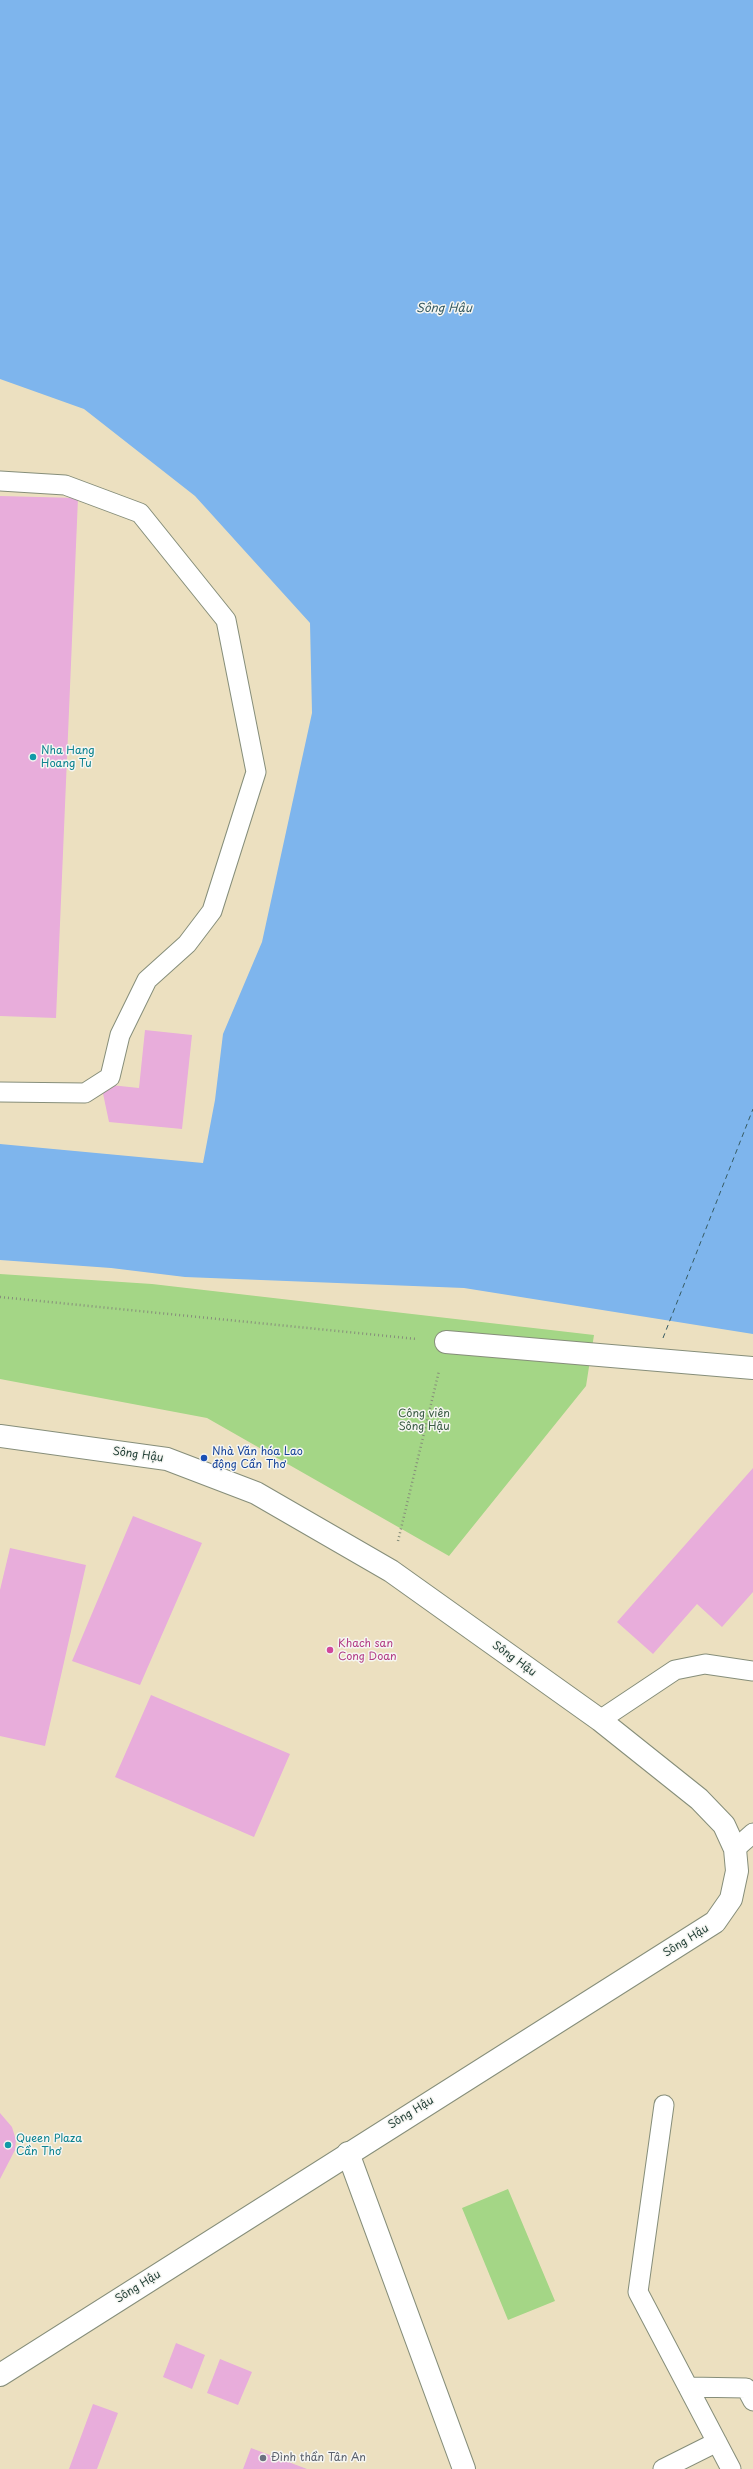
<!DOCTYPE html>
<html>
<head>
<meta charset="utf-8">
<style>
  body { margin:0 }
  canvas { display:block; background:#ece0c0 }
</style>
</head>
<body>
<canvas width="753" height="2469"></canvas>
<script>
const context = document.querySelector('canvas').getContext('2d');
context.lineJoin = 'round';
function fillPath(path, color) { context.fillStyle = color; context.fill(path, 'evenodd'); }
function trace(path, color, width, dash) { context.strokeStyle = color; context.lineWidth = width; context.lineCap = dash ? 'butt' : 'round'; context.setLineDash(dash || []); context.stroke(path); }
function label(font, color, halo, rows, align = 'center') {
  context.font = font + ' "Playpen Sans",sans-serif'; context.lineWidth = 3; context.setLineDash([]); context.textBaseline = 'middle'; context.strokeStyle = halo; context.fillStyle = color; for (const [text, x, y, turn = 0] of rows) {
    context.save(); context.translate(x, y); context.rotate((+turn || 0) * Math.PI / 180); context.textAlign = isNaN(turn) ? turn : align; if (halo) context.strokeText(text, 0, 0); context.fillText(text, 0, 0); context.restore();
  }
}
const green = new Path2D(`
  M 0,1274 L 152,1284 L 594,1335 L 586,1386 L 449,1556 L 207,1418 L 0,1379 Z
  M 508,2189 L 555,2301 L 508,2320 L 462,2208 Z`);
const water = new Path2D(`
  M 0,0 L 753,0 L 753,1334 L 464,1288 L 185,1277 L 111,1268 L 0,1260 L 0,1144 L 203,1163 L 215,1100 L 223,1034 L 262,942 L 312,713 L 310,623 L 195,496 L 84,409 L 0,379 Z`);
const ferry = new Path2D(`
  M 663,1338 L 753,1109`);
const building = new Path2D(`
  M 0,496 L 78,498 L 56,1018 L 0,1016 Z
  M 145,1030 L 192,1035 L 182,1129 L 109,1122 L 101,1084 L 139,1088 Z
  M 753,1468 L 753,1592 L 722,1627 L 697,1604 L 653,1654 L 617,1622 Z
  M 133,1516 L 202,1543 L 140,1685 L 72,1661 Z
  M 10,1548 L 86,1565 L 45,1746 L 0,1736 L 0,1590 Z
  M 151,1695 L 290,1754 L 254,1837 L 115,1777 Z
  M 0,2113 L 12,2127 L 16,2140 L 15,2150 L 0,2179 Z
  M 176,2343 L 205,2355 L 192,2389 L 163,2377 Z
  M 220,2359 L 252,2372 L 238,2405 L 207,2393 Z
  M 93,2404 L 118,2413 L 97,2469 L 69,2469 Z
  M 251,2448 L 307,2469 L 243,2469 Z`);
const path = new Path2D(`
  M 0,1297 L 417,1339
  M 398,1541 L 439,1371`);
const service = new Path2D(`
  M 0,481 L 65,485 L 140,513 L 226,620 L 256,772 L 212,911 L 187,944 L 147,980 L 120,1035 L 110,1077 L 85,1093 L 0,1092
  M 600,1720 L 675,1670 L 705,1664 L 753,1671
  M 735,1849 L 753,1833
  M 664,2105 L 638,2292 L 731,2469
  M 688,2387 L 746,2388 L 753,2401
  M 663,2469 L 717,2442`);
const pedestrian = new Path2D(`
  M 446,1342 L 753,1368`);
const minor = new Path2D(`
  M 348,2153 L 464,2469`);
const tertiary = new Path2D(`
  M 0,1436 L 167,1459 L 256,1493 L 391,1571 L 600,1720 L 699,1799 L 724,1825 L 735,1849 L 737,1871 L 731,1899 L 715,1922 L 0,2375`);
const markers = [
  [33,757,4,"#0f9aa8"],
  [204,1458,4,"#1a4fb4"],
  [330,1650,4,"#d1479c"],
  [8,2145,4,"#0f9aa8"],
  [263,2458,4,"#6b7280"]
];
const cultureNames = [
  ["Nha Hang",41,751],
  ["Hoang Tu",41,764],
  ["Queen Plaza",16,2139],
  ["Cần Thơ",16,2152]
];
const parkNames = [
  ["Công viên",424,1414],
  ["Sông Hậu",424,1427]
];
const transitNames = [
  ["Nhà Văn hóa Lao",212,1452],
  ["động Cần Thơ",212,1465]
];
const streetNames = [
  ["Sông Hậu",138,1455,8],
  ["Sông Hậu",514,1659,36],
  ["Sông Hậu",686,1941,-32],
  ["Sông Hậu",411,2113,-32],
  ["Sông Hậu",138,2287,-32]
];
const hotelNames = [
  ["Khach san",338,1644],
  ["Cong Doan",338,1657]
];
const worshipNames = [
  ["Đình thần Tân An",271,2458]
];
const waterNames = [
  ["Sông Hậu",444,309]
];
fillPath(green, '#a4d686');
fillPath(water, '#7eb5ed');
trace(ferry, '#375b62', 1, [5, 4]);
fillPath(building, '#e8addb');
trace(service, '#868e7a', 21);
trace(pedestrian, '#868e7a', 24);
trace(minor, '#868e7a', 24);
trace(tertiary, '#868e7a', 24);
trace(path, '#868e7a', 2.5, [1, 3]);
trace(service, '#fff', 19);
trace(pedestrian, '#fff', 22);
trace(minor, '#fff', 22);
trace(tertiary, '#fff', 22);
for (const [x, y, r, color] of markers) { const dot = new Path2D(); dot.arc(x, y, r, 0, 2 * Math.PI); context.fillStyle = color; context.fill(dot); trace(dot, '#f6f6f2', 1.5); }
label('11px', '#0d838f', '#f6f6f2', cultureNames, 'left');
label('11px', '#3a5c44', '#f6f6f2', parkNames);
label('11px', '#164399', '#f6f6f2', transitNames, 'left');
label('11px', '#1f3d34', '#f6f6f2', streetNames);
label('11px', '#b23c85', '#f6f6f2', hotelNames, 'left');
label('11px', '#5b616d', '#f6f6f2', worshipNames, 'left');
label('italic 12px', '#375b62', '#f6f6f2', waterNames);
</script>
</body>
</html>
